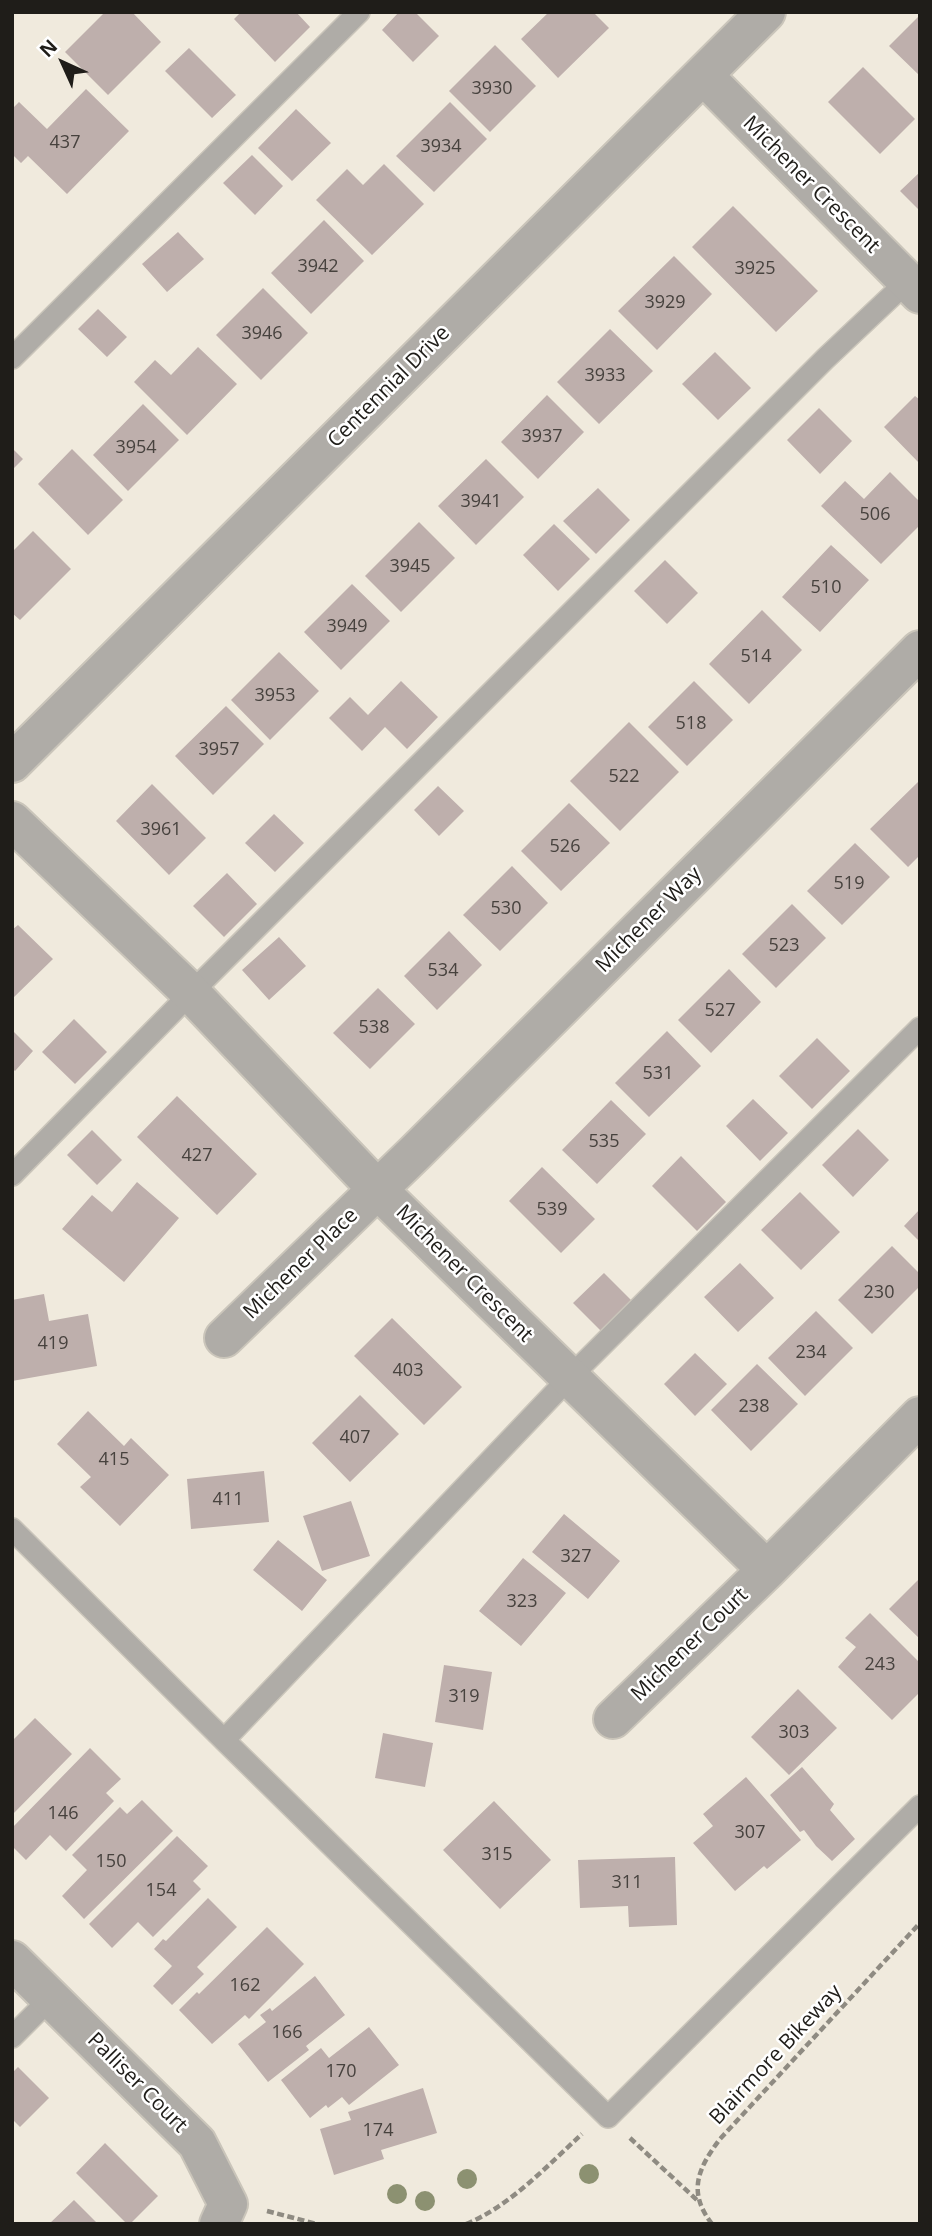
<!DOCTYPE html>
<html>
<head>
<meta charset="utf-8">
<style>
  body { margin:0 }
  #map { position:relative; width:932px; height:2236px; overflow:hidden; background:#f0eadd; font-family:"Open Sans",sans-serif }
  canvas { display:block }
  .frame { position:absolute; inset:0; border:14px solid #1f1d19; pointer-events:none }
  .north { position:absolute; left:28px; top:28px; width:70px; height:70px; -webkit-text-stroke:5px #fff; paint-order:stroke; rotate:315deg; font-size:19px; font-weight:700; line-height:28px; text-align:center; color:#1f1d19 }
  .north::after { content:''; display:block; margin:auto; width:24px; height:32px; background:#1f1d19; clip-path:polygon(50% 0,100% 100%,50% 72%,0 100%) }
</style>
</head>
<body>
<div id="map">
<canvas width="932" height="2236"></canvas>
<div class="frame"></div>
<div class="north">N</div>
</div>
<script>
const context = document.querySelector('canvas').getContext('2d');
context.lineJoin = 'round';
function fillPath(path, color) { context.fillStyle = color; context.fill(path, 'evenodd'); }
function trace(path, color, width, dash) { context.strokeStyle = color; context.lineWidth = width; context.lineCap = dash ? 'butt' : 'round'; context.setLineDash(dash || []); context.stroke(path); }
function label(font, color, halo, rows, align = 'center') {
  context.font = font + ' "Open Sans",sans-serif'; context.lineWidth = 5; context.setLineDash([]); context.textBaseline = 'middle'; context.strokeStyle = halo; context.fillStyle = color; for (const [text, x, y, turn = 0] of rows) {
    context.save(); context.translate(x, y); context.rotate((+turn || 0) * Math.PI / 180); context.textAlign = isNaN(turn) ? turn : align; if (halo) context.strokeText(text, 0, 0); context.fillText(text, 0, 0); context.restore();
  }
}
const building = new Path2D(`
  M 105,12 L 132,12 L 161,42 L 108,95 L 65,52 Z
  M 241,12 L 296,12 L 310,27 L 275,62 L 234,19 Z
  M 399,12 L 415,12 L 439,36 L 413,62 L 382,30 Z
  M 549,12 L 593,12 L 609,28 L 558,78 L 521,39 Z
  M 920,15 L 920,76 L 889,46 Z
  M 495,45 L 536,86 L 490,132 L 449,91 Z
  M 189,48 L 236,95 L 212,118 L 165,71 Z
  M 863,67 L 915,119 L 880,154 L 828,102 Z
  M 86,89 L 129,131 L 67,194 L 28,156 L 21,163 L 12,154 L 12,109 L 19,102 L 47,129 Z
  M 450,102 L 487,139 L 434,192 L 396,156 Z
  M 296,109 L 331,143 L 292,181 L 258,148 Z
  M 252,155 L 283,186 L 255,215 L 223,183 Z
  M 384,164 L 424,204 L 372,255 L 316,200 L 347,169 L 363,185 Z
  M 920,172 L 920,211 L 900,191 Z
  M 733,206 L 818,291 L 776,332 L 692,247 Z
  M 324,220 L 364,261 L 311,314 L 271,273 Z
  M 178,232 L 204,259 L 167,292 L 142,264 Z
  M 674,256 L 712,294 L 657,350 L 618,311 Z
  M 263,288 L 308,333 L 261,380 L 216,335 Z
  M 98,309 L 127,337 L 107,357 L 78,329 Z
  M 610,329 L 653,371 L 599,424 L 557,382 Z
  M 198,347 L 237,384 L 187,435 L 134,382 L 155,360 L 171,375 Z
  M 715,352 L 751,388 L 718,420 L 682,384 Z
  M 547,395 L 584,432 L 538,479 L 501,442 Z
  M 915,396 L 920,400 L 920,464 L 884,427 Z
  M 143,404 L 179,440 L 128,491 L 93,455 Z
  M 819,408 L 852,441 L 820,474 L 787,440 Z
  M 12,448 L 23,459 L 12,470 Z
  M 72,449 L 123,500 L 88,535 L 38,484 Z
  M 486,459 L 524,497 L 476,545 L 438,506 Z
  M 890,472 L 920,502 L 920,525 L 881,564 L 821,506 L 845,481 L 864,499 Z
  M 598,488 L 630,520 L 596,554 L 563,521 Z
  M 419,522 L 455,558 L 401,612 L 365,576 Z
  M 554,524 L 590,559 L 558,591 L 523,555 Z
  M 33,531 L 71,569 L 20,620 L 12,613 L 12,552 Z
  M 831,545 L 869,580 L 820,632 L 782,597 Z
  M 665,560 L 698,593 L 667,624 L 634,591 Z
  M 352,584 L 390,621 L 341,670 L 304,632 Z
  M 762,610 L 802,650 L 749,704 L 709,664 Z
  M 279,652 L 319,691 L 270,740 L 231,700 Z
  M 401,681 L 438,717 L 407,749 L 385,727 L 362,751 L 329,718 L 350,697 L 368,715 Z
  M 694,681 L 733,720 L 687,766 L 648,727 Z
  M 226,706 L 264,744 L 213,795 L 175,756 Z
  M 629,722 L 679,772 L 620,831 L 570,781 Z
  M 918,782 L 920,784 L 920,855 L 908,867 L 870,829 Z
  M 152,784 L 206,838 L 169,875 L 116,821 Z
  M 438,786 L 464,811 L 439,836 L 414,810 Z
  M 569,803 L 610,843 L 561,891 L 521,851 Z
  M 274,814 L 304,843 L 275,872 L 245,843 Z
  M 855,843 L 890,877 L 842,925 L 807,891 Z
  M 512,866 L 548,903 L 500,951 L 463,915 Z
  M 227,873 L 257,904 L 224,937 L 193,906 Z
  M 792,904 L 826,938 L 776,988 L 742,954 Z
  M 18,925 L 53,959 L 12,999 L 12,930 Z
  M 449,931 L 482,965 L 437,1010 L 404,976 Z
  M 279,937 L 306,966 L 269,1000 L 242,970 Z
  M 729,969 L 761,1002 L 711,1053 L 678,1020 Z
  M 378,988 L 415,1024 L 370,1069 L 333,1033 Z
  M 74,1019 L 107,1052 L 75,1084 L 42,1052 Z
  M 12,1030 L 33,1051 L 15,1071 L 12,1068 Z
  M 667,1031 L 701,1066 L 649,1117 L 615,1083 Z
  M 817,1038 L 850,1071 L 812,1109 L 779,1076 Z
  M 177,1096 L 257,1174 L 217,1215 L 137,1137 Z
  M 753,1099 L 788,1133 L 760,1161 L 726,1126 Z
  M 611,1100 L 646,1134 L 597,1184 L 562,1150 Z
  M 858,1129 L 889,1160 L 853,1197 L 822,1165 Z
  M 92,1130 L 122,1160 L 97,1185 L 67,1155 Z
  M 681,1156 L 726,1202 L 697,1231 L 652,1186 Z
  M 542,1167 L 595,1219 L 561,1253 L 509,1201 Z
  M 137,1182 L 179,1218 L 124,1282 L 62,1229 L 92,1195 L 112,1212 Z
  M 800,1192 L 840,1232 L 801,1270 L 761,1230 Z
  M 920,1209 L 920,1242 L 904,1226 Z
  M 892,1246 L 920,1274 L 920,1286 L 872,1334 L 838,1300 Z
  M 740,1263 L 774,1298 L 738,1332 L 704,1297 Z
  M 604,1273 L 632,1301 L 602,1332 L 573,1303 Z
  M 44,1294 L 49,1321 L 88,1314 L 97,1366 L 12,1381 L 12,1300 Z
  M 816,1311 L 853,1348 L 805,1396 L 768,1358 Z
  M 392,1318 L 462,1387 L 424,1425 L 354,1356 Z
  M 695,1353 L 727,1384 L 695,1416 L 664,1384 Z
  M 757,1364 L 798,1404 L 751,1451 L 711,1410 Z
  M 360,1395 L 399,1434 L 350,1482 L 312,1443 Z
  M 88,1411 L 124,1446 L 131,1438 L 169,1475 L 120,1526 L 80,1487 L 91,1477 L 57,1444 Z
  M 264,1471 L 269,1522 L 191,1529 L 187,1479 Z
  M 351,1501 L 370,1556 L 322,1571 L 303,1516 Z
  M 564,1514 L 620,1561 L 588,1599 L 532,1552 Z
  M 278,1540 L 327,1580 L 302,1611 L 253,1570 Z
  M 523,1558 L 566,1593 L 521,1646 L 479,1611 Z
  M 920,1578 L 920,1639 L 889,1609 Z
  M 870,1613 L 920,1663 L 920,1692 L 892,1720 L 838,1667 L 856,1647 L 845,1638 Z
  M 444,1665 L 492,1672 L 483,1730 L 435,1722 Z
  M 798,1689 L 837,1728 L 789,1775 L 751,1737 Z
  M 35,1718 L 72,1754 L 12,1815 L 12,1741 Z
  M 383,1733 L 433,1743 L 425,1787 L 375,1778 Z
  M 90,1748 L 121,1779 L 106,1793 L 114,1801 L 66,1851 L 50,1835 L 26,1860 L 12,1846 L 12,1828 Z
  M 802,1767 L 834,1804 L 830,1810 L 855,1839 L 832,1861 L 816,1846 L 804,1830 L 800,1832 L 770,1795 Z
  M 746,1777 L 801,1840 L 767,1869 L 764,1866 L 735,1891 L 693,1843 L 713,1826 L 703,1814 Z
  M 142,1800 L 173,1831 L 84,1919 L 62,1896 L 87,1870 L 72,1855 L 120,1807 L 127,1814 Z
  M 494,1801 L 551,1860 L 500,1909 L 443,1850 Z
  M 177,1836 L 208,1866 L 193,1881 L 201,1889 L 153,1937 L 138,1922 L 112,1948 L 89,1924 Z
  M 675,1857 L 677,1925 L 629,1927 L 628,1906 L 580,1908 L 578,1860 Z
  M 208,1898 L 237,1927 L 197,1967 L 204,1974 L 172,2005 L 153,1986 L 172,1966 L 154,1949 L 163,1939 L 166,1941 Z
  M 267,1927 L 304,1964 L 249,2019 L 245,2015 L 212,2044 L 179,2010 L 197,1992 L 199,1994 Z
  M 315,1976 L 345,2015 L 306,2046 L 309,2050 L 268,2082 L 238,2044 L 266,2022 L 260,2015 L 270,2008 L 272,2011 Z
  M 369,2027 L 399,2065 L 349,2105 L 342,2097 L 328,2108 L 326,2105 L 310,2118 L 281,2080 L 321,2048 L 329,2058 Z
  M 18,2067 L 49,2098 L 20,2127 L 12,2119 L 12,2073 Z
  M 423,2088 L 437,2133 L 381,2150 L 384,2159 L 334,2175 L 320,2129 L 351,2120 L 348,2112 Z
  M 105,2143 L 158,2196 L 130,2224 L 127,2224 L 76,2173 Z
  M 74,2200 L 98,2224 L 49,2224 Z`);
const path = new Path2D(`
  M 630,2138 L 698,2201
  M 267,2211 L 317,2224
  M 466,2224 C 509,2207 548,2165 582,2134
  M 712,2224 C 687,2192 698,2168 720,2139 L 920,1923`);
const service = new Path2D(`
  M 12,358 L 359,12
  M 12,1175 L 191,993 L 825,359 L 913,276
  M 12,1529 L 224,1740 L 608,2117 L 920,1806
  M 224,1740 L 569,1378 L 920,1028
  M 12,2037 L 51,1998`);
const minor = new Path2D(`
  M 703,75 L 920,294
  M 12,763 L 766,12
  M 12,821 L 191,993 L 378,1190 L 767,1570 L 920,1416
  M 224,1338 L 416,1152 L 920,650
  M 613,1719 L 767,1570
  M 12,1960 L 197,2143 L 228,2204 L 219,2224`);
const trees = [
  [589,2174],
  [467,2179],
  [397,2194],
  [425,2201]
];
const numberNames = [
  ["3930",492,89],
  ["437",65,143],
  ["3934",441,147],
  ["3942",318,267],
  ["3925",755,269],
  ["3929",665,303],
  ["3946",262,334],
  ["3933",605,376],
  ["3937",542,437],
  ["3954",136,448],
  ["3941",481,502],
  ["506",875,515],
  ["3945",410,567],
  ["510",826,588],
  ["3949",347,627],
  ["514",756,657],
  ["3953",275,696],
  ["518",691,724],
  ["3957",219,750],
  ["522",624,777],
  ["3961",161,830],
  ["526",565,847],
  ["519",849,884],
  ["530",506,909],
  ["523",784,946],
  ["534",443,971],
  ["527",720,1011],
  ["538",374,1028],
  ["531",658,1074],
  ["535",604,1142],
  ["427",197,1156],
  ["539",552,1210],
  ["230",879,1293],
  ["419",53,1344],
  ["234",811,1353],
  ["403",408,1371],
  ["238",754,1407],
  ["407",355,1438],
  ["415",114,1460],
  ["411",228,1500],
  ["327",576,1557],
  ["323",522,1602],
  ["243",880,1665],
  ["319",464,1697],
  ["303",794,1733],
  ["146",63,1814],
  ["307",750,1833],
  ["315",497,1855],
  ["150",111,1862],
  ["311",627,1883],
  ["154",161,1891],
  ["162",245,1986],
  ["166",287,2033],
  ["170",341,2072],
  ["174",378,2131]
];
const streetNames = [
  ["Michener Crescent",811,185,45],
  ["Centennial Drive",389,387,-45],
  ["Michener Way",649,920,-45],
  ["Michener Place",301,1264,-44],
  ["Michener Crescent",464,1274,45],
  ["Michener Court",690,1645,-44],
  ["Blairmore Bikeway",776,2055,-47],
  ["Palliser Court",137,2083,45]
];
fillPath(building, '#beafac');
trace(service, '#cac5ba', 24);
trace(minor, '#cac5ba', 42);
trace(path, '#8f8b82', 4.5, [7, 3.5]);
trace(service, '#afaca7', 21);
trace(minor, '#afaca7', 38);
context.fillStyle = '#8c9171';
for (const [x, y] of trees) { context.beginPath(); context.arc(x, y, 10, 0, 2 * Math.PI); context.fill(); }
label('18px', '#47423e', null, numberNames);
label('21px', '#1f1d19', '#fff', streetNames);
</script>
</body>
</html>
